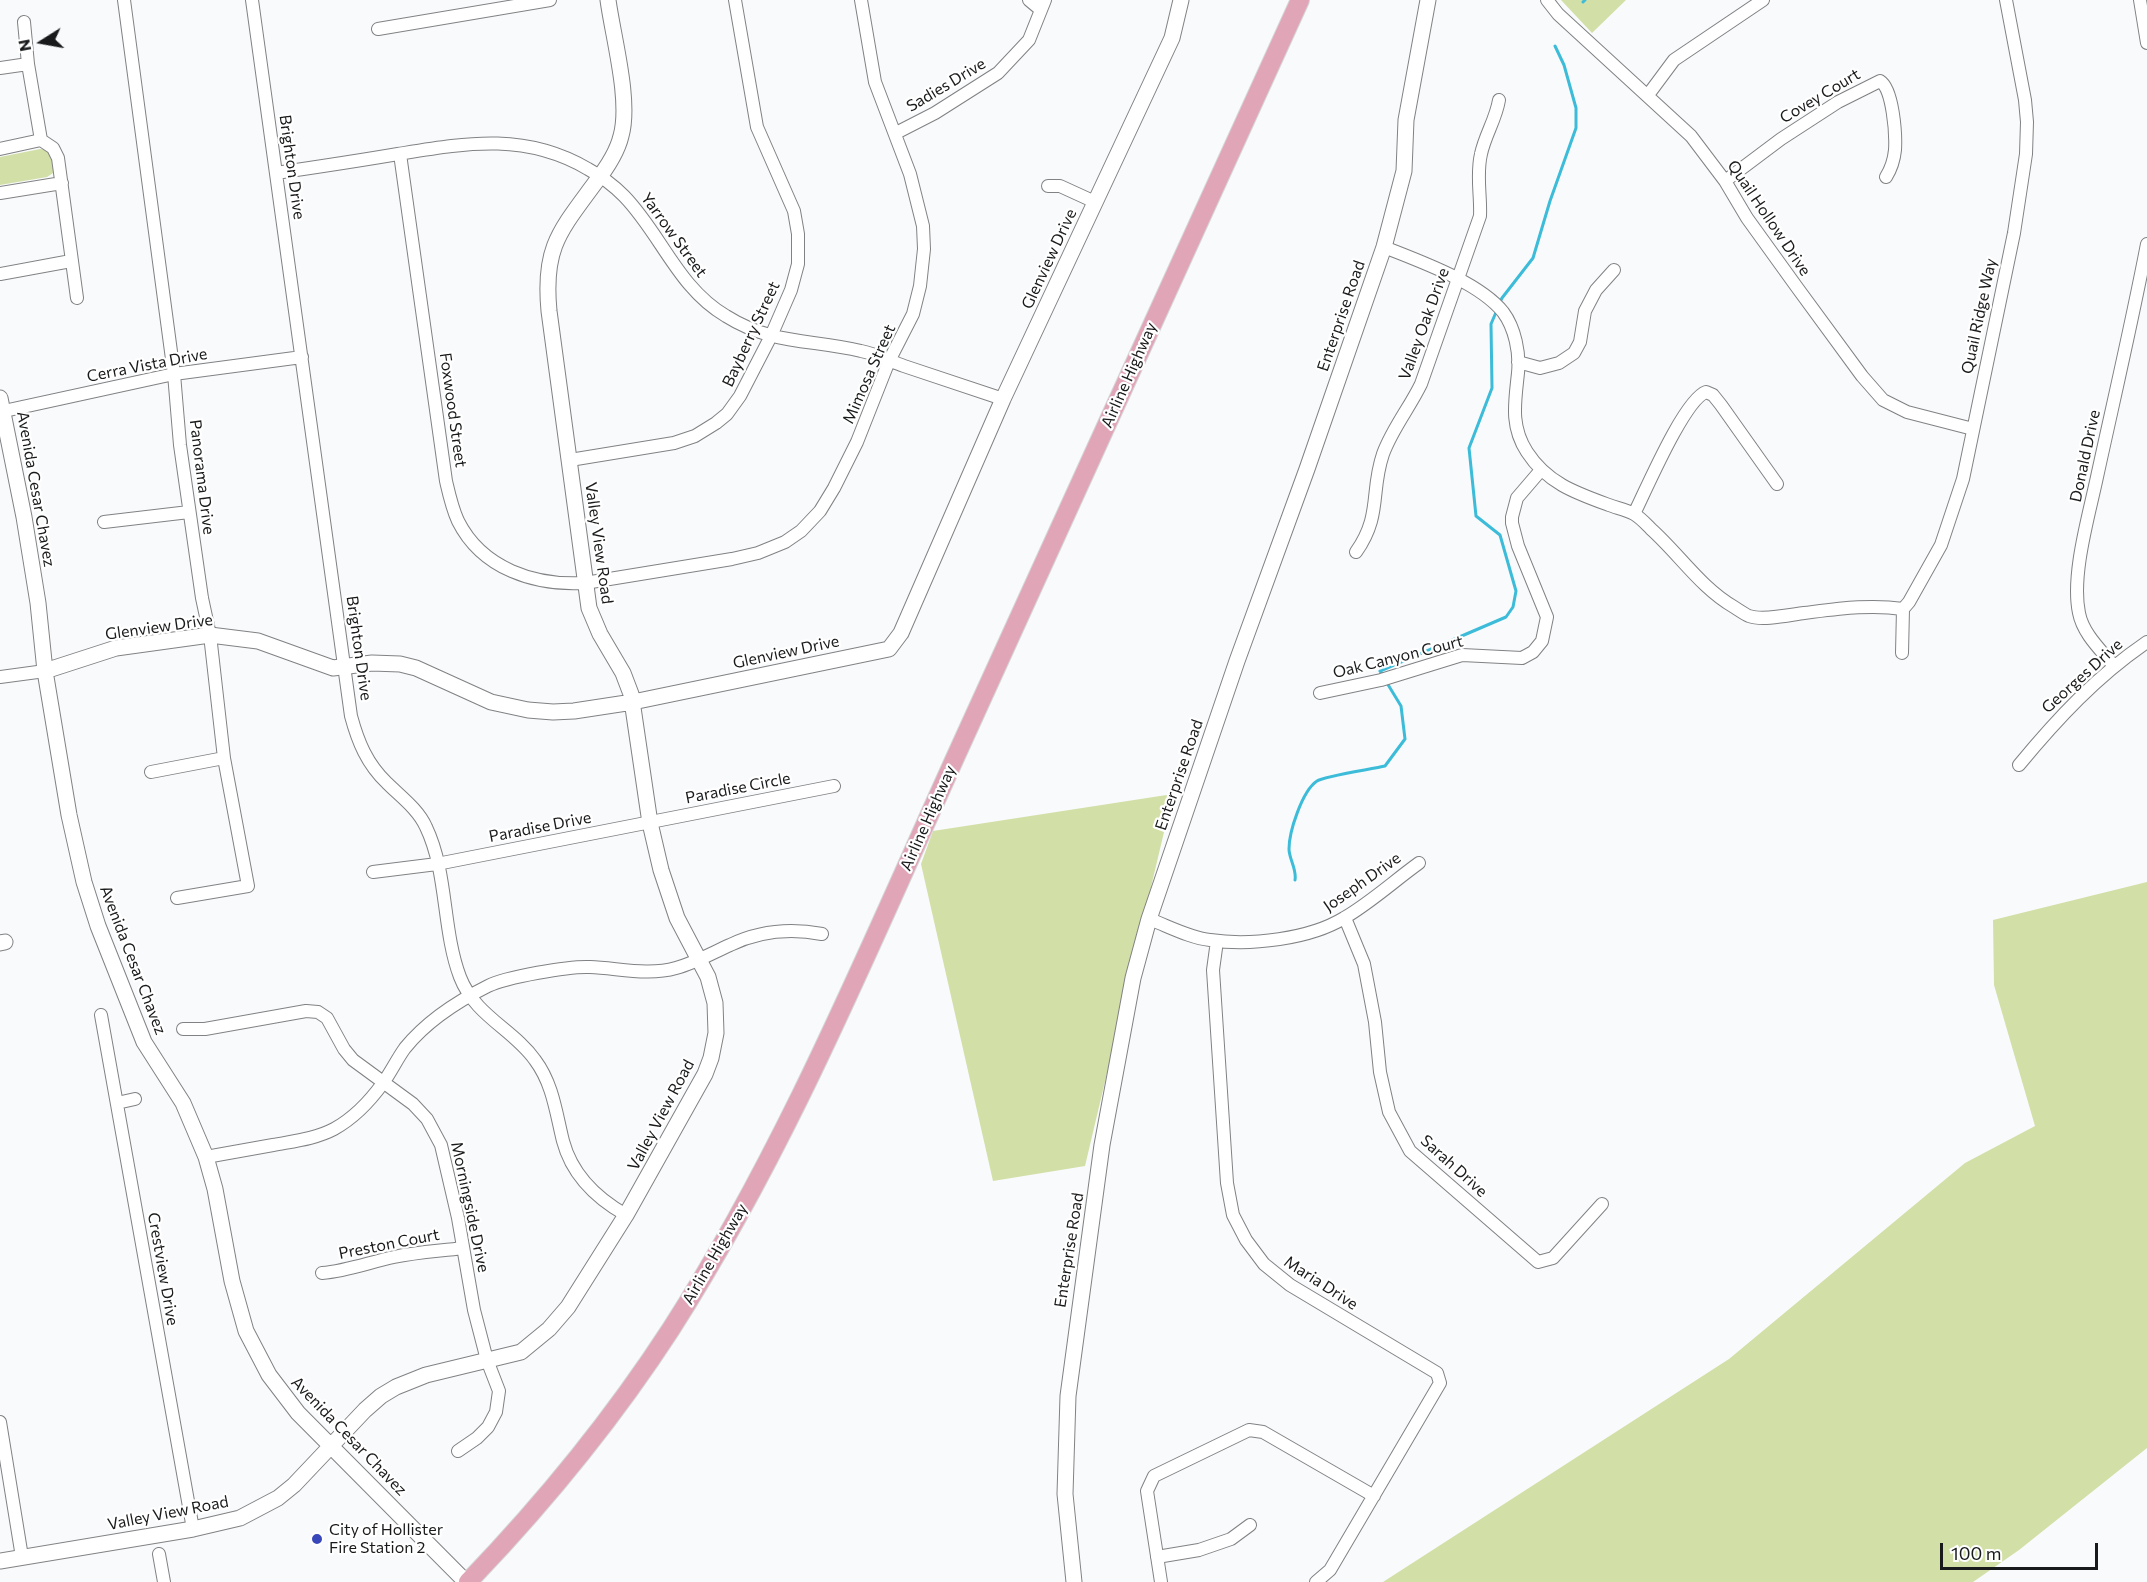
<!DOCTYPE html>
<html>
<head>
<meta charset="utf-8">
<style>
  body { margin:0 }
  #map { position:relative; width:2147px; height:1582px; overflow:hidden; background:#f9fafc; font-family:Commissioner,sans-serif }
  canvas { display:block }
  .north { position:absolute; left:12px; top:12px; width:60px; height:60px; -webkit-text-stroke:4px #fff; paint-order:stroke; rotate:259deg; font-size:16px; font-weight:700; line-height:24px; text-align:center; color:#191a1b }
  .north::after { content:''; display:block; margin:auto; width:21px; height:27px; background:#191a1b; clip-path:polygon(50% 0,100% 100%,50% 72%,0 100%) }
  .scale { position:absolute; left:1940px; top:1543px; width:158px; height:27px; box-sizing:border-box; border:3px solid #191a1b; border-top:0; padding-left:8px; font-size:18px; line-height:21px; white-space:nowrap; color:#191a1b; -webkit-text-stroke:4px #fff; paint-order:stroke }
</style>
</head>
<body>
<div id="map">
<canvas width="2147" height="1582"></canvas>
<div class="north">N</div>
<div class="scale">100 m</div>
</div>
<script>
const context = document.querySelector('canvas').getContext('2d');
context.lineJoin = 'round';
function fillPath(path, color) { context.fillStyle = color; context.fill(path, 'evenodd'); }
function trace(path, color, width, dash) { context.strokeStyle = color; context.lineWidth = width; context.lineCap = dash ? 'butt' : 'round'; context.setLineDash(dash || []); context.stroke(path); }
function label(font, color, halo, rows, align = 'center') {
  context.font = font + ' Commissioner,sans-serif'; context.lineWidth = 4.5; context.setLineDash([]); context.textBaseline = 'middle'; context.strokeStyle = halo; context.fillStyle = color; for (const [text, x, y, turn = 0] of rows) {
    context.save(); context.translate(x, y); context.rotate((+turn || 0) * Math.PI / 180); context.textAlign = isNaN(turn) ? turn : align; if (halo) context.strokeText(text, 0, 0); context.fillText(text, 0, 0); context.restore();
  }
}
const green = new Path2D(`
  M 1561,0 L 1626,0 L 1592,33 Z
  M 40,149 L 47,150 L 53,156 L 53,173 L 47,177 L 0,185 L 0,157 Z
  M 1173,794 L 1085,1166 L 993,1181 L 921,864 L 933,831 Z
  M 2147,882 L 2147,1448 L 2019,1550 L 1973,1582 L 1383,1582 L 1729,1359 L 1965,1163 L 2035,1126 L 1994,985 L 1993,920 Z`);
const stream = new Path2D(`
  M 1583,2 L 1585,0
  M 1499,304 L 1502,298 L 1533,258 L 1550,201 L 1576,128 L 1576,108 L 1564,65 L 1555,46
  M 1383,675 L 1380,671 L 1506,617 L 1513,607 L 1516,591 L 1500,535 L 1476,516 L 1469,448 L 1492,388 L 1491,324 L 1497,310
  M 1295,880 C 1297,869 1289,859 1289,849 C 1289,832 1302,791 1317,781 C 1324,776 1373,769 1385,766 L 1405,739 L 1401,706 L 1387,683`);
const minor = new Path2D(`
  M 124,0 L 174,374 L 180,445 L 202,598 L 210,635 L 224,758 L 248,886 L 177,898
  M 252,0 L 351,716 C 358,742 367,764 387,783 C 400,796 418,809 426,827 C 448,873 442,929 460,977 C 475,1016 513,1029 535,1060 C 553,1084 556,1113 563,1141 C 572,1175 596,1198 626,1215
  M 1029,0 L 1041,10
  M 1547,0 L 1558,14 L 1691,136 L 1725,181 L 1747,218 L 1796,286 L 1862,376 L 1883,400 L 1907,412 L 1973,429
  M 2140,0 L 2147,43
  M 24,22 L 28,64 L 41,140 L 53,148 L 58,158 L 77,298
  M 378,29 L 550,0
  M 0,68 L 28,64
  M 1648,95 L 1674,60 L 1763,0
  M 896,133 L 935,113 L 998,73 L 1029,40 L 1045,0
  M 0,149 L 41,140
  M 400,154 L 446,481 C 449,494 452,508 458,521 C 482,569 535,586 585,583 L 732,559 L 758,553 L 785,542 L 801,531 L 820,511 L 834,488 L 857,442 L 889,361 L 913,314 L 920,286 L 924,249 L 923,226 L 910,174 L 875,82 L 861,0
  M 276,173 C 317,167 357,161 398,154 C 466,143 525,132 588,169 C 601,176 613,185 624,196 C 661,234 678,288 726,316 C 772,345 812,339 861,351 C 876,354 890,361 904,366 C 937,377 970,388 1003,399
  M 1725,181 L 1781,139 L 1838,102 L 1880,81 C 1893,89 1896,134 1895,150 C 1894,160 1891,169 1886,177
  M 1048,186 L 1060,186 L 1095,202
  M 0,193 L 62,183
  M 1384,247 C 1419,261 1479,282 1503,312 C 1515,328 1520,353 1518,373 C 1515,402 1510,426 1527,452 C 1547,483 1576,493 1609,505 C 1617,508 1627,510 1634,514 C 1641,518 1646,524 1651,529 C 1679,554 1701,588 1734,607 C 1739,610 1744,614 1749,616 C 1763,621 1789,615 1804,613 C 1837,609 1870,604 1903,609 L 1909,602 L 1941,545 L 1963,479 L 2014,233 L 2026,154 L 2027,122 L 2025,100 L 2006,0
  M 0,274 L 71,261
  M 1518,362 L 1540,368 L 1559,363 L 1574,353 L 1580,342 L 1585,311 L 1596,290 L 1614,270
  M 0,412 L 174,374 L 302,357
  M 570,460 L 674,443 L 695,436 L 716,423 L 727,414 L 740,396 L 771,336 L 791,290 L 798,264 L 798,234 L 794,211 L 757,127 L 735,0
  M 1634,514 C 1646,490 1684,400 1706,392 L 1713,395 L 1721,405 L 1777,484
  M 104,522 L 189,512
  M 1356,552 C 1382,515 1370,492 1383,454 C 1392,429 1410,407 1421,384 L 1480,216 C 1481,195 1476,175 1481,154 C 1485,135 1496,119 1499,100
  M 1902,653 L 1903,609
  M 2114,666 C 2101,650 2083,634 2079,613 C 2071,575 2089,515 2097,477 C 2114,399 2132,322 2147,244
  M 0,677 L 45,671
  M 1320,693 L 1381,680 L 1462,655 L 1522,658 L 1533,652 L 1542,641 L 1547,617 L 1518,546 L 1512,523 L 1512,517 L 1517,498 L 1541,470
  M 2019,765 C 2057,719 2097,676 2147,642
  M 151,772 L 224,758
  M 373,872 L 437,864 L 834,786
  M 1345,918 L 1364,964 L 1375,1022 L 1380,1072 L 1389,1112 L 1410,1151 L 1538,1262 L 1553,1258 L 1602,1204
  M 1149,919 C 1168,926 1190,938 1210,940 C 1250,946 1310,939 1344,918 C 1370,903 1394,881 1419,863
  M 1217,941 L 1213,970 L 1227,1183 L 1233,1215 L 1246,1240 L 1264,1264 L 1290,1285 L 1437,1373 L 1440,1383 L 1330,1570 L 1316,1582
  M 101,1015 L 193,1529
  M 183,1029 L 205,1029 L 306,1011 L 318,1012 L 327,1018 L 344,1049 L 353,1060 L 413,1104 L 427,1119 L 441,1145 L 458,1218 L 474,1310 L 487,1360 L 499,1391 L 496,1412 L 488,1427 L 477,1438 L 458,1451
  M 117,1103 L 135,1099
  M 206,1157 C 229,1153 251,1149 273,1145 C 294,1141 315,1139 334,1129 C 354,1118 370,1101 383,1083 C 391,1072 397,1059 405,1048 C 426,1022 458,1001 488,986 C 506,977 569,966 590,967 C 618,968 648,976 676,968 C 695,963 712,953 730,945 C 759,931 790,928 822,934
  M 322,1273 C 347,1271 370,1262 394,1257 C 417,1252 440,1251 463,1248
  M 0,1422 L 22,1557
  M 159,1554 L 164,1582
  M 1157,1557 L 1199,1550 L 1231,1539 L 1250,1525
  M 1161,1582 L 1147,1491 L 1154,1476 L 1249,1430 L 1263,1432 L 1374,1496`);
const tertiary = new Path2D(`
  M 0,398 L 24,517 L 38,603 L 45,671 L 69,815 L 84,882 L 98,926 L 144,1042 L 183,1103 L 206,1157 L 215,1189 L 232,1281 L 246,1331 L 269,1375 L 298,1413 L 466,1582
  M 45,671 L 116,648 L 210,635 L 258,641 L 333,668 L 372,663 L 400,664 L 416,668 L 491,702 L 528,710 L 553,712 L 574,711 L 633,702 L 889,649 L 901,633 L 1003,399 L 1172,38 L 1181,0
  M 0,943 L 5,942
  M 0,1561 L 193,1529 L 240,1518 L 278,1498 L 294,1485 L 365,1410 L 381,1396 L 396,1387 L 426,1375 L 521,1352 L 549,1329 L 568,1307 L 626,1215 L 705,1074 L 711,1058 L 716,1033 L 715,1003 L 708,977 L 677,918 L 661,870 L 650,823 L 631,694 L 623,673 L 600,634 L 589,608 L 549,311 C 543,248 559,232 595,183 C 606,169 617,153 621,136 C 631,101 613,37 608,0
  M 1074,1582 L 1065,1494 L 1068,1396 L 1102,1145 L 1133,978 L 1149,919 L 1237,661 L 1307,469 L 1384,247 L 1404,171 L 1406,120 L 1428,0`);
const primary = new Path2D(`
  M 468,1582 C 543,1504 612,1420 671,1329 C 788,1146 870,945 960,747 C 1073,498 1187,249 1300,0`);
const markers = [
  [317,1539,6,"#3847b9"]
];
const streetNames = [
  ["Sadies Drive",946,85,-31],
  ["Covey Court",1820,96,-31],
  ["Brighton Drive",292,167,82],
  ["Quail Hollow Drive",1769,218,56],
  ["Yarrow Street",674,235,54],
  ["Glenview Drive",1049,259,-65],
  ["Enterprise Road",1341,316,-71],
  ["Quail Ridge Way",1979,316,-78],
  ["Valley Oak Drive",1424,324,-70],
  ["Bayberry Street",751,334,-65],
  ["Cerra Vista Drive",147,365,-11],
  ["Mimosa Street",869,374,-66],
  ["Airline Highway",1129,375,-66],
  ["Foxwood Street",453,410,82],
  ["Donald Drive",2085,456,-78],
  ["Panorama Drive",202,477,83],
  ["Avenida Cesar Chavez",36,489,80],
  ["Valley View Road",599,543,82],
  ["Glenview Drive",159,627,-8],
  ["Brighton Drive",359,648,82],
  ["Glenview Drive",786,652,-12],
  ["Oak Canyon Court",1398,657,-14],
  ["Georges Drive",2082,676,-42],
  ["Enterprise Road",1179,775,-71],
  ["Paradise Circle",738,788,-11],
  ["Airline Highway",928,818,-66],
  ["Paradise Drive",540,827,-11],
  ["Joseph Drive",1362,882,-35],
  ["Avenida Cesar Chavez",133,960,69],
  ["Valley View Road",661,1115,-62],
  ["Sarah Drive",1454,1166,42],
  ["Morningside Drive",470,1207,78],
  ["Preston Court",389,1244,-11],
  ["Enterprise Road",1069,1250,-81],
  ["Airline Highway",715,1254,-60],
  ["Crestview Drive",163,1269,80],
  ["Maria Drive",1321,1283,33],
  ["Avenida Cesar Chavez",349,1436,46],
  ["Valley View Road",168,1513,-11]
];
const poiNames = [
  ["City of Hollister",329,1530],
  ["Fire Station 2",329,1548]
];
fillPath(green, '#d2dfa6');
trace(stream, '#3cbcd8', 3);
trace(minor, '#818284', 14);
trace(tertiary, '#818284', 17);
trace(primary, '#d6d6d6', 20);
trace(minor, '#fff', 12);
trace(tertiary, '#fff', 15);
trace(primary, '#e1a5b8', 18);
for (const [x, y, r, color] of markers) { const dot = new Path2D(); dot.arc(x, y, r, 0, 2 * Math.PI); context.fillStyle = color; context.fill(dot); trace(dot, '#fff', 2); }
label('16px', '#191a1b', '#fff', streetNames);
label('16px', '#191a1b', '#fff', poiNames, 'left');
</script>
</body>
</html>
